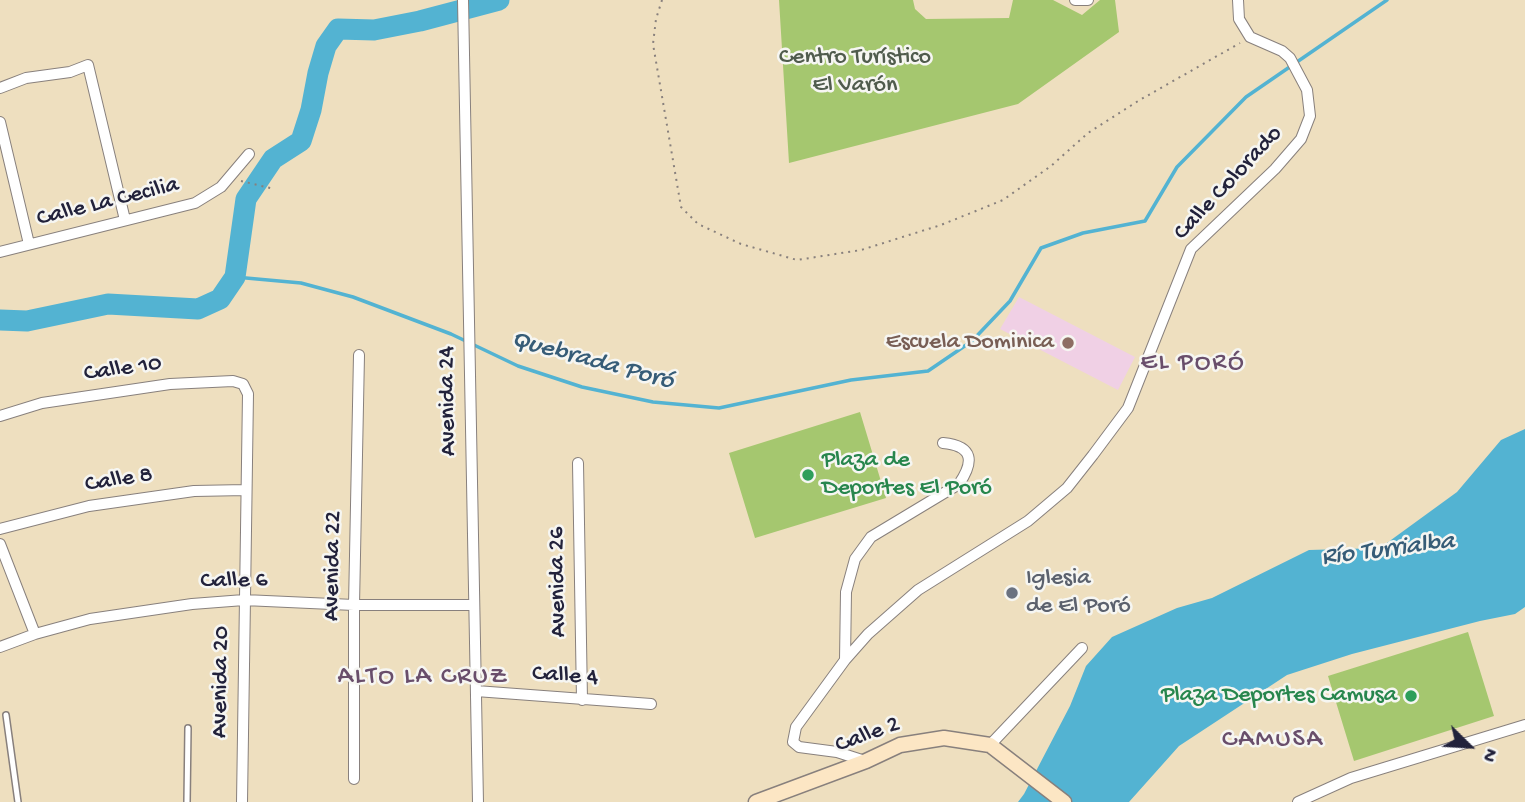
<!DOCTYPE html>
<html>
<head>
<meta charset="utf-8">
<style>
  body { margin:0 }
  #map { position:relative; width:1525px; height:802px; overflow:hidden; background:#eedfbf; font-family:"Gochi Hand",sans-serif }
  canvas { display:block }
  .north { position:absolute; left:1434px; top:711px; width:70px; height:70px; -webkit-text-stroke:5px #f6f6f2; paint-order:stroke; rotate:114deg; font-size:19px; font-weight:700; line-height:28px; text-align:center; color:#22223b }
  .north::after { content:''; display:block; margin:auto; width:24px; height:32px; background:#22223b; clip-path:polygon(50% 0,100% 100%,50% 72%,0 100%) }
</style>
</head>
<body>
<div id="map">
<canvas width="1525" height="802"></canvas>
<div class="north">N</div>
</div>
<script>
const context = document.querySelector('canvas').getContext('2d');
context.lineJoin = 'round';
function fillPath(path, color) { context.fillStyle = color; context.fill(path, 'evenodd'); }
function trace(path, color, width, dash) { context.strokeStyle = color; context.lineWidth = width; context.lineCap = dash ? 'butt' : 'round'; context.setLineDash(dash || []); context.stroke(path); }
function label(font, color, halo, rows, align = 'center') {
  context.font = font + ' "Gochi Hand",sans-serif'; context.lineWidth = 5; context.setLineDash([]); context.textBaseline = 'middle'; context.strokeStyle = halo; context.fillStyle = color; for (const [text, x, y, turn = 0] of rows) {
    context.save(); context.translate(x, y); context.rotate((+turn || 0) * Math.PI / 180); context.textAlign = isNaN(turn) ? turn : align; if (halo) context.strokeText(text, 0, 0); context.fillText(text, 0, 0); context.restore();
  }
}
const built = new Path2D(`
  M 1019,297 L 1135,357 L 1118,390 L 1000,329 Z`);
const green = new Path2D(`
  M 779,0 L 913,0 L 915,9 L 926,19 L 1009,18 L 1013,0 L 1053,0 L 1082,15 L 1100,0 L 1115,0 L 1119,32 L 1018,104 L 789,163 Z
  M 860,412 L 886,498 L 755,538 L 729,453 Z
  M 1468,632 L 1494,716 L 1354,761 L 1328,676 Z`);
const water = new Path2D(`
  M 1525,429 L 1525,607 L 1515,614 L 1480,621 L 1352,654 L 1287,675 L 1179,746 L 1129,802 L 1018,802 L 1024,794 L 1070,706 L 1086,666 L 1112,637 L 1177,608 L 1212,598 L 1309,550 L 1380,548 L 1457,492 L 1501,440 Z`);
const stream = new Path2D(`
  M 235,277 L 301,283 L 353,297 L 451,334 L 518,366 L 582,387 L 653,402 L 719,408 L 851,380 L 928,371 L 972,341 L 1010,301 L 1041,248 L 1083,233 L 1145,221 L 1177,167 L 1246,97 L 1387,0`);
const river = new Path2D(`
  M 0,320 L 27,321 L 108,304 L 198,309 L 220,299 L 235,277 L 246,199 L 273,159 L 301,141 L 311,110 L 318,73 L 326,46 L 338,29 L 374,30 L 420,21 L 499,0`);
const path = new Path2D(`
  M 662,0 L 656,19 L 653,44 L 681,207 L 698,224 L 741,244 L 797,260 L 861,250 L 941,225 L 1003,200 L 1051,166 L 1088,133 L 1138,101 L 1240,43
  M 241,181 L 274,189`);
const lane = new Path2D(`
  M 6,715 L 18,802
  M 187,802 L 188,728`);
const street = new Path2D(`
  M 463,0 L 478,802
  M 1075,0 L 1088,0
  M 0,88 L 26,78 L 70,72 L 88,65 L 125,220
  M 0,122 L 29,244
  M 0,252 L 195,203 L 221,187 L 249,154
  M 0,416 L 42,403 L 170,384 L 233,381 L 243,384 L 248,394 L 242,802
  M 578,463 L 582,700
  M 0,529 L 89,506 L 194,491 L 246,490
  M 0,544 L 35,634
  M 0,647 L 35,634 L 90,619 L 192,604 L 244,600 L 354,605 L 474,605
  M 845,660 L 846,592 L 855,559 L 871,537 L 959,484 C 974,462 974,446 943,443
  M 476,691 L 651,704
  M 990,745 L 1082,648
  M 865,761 L 837,752 L 799,747 L 793,742 L 796,727 L 845,660 L 868,634 L 918,590 L 1028,521 L 1067,488 L 1093,455 L 1128,408 L 1191,249 L 1275,169 L 1301,139 L 1310,116 L 1307,90 L 1290,58 L 1282,51 L 1250,37 L 1239,19 L 1238,0
  M 354,779 L 354,605 L 359,355
  M 1298,802 L 1351,778 L 1525,725`);
const secondary = new Path2D(`
  M 756,802 L 866,761 L 900,745 L 944,738 L 990,745 L 1064,802`);
const markers = [
  [1068,343,7,"#8d6e63"],
  [808,475,7,"#2e9e5b"],
  [1012,593,7,"#6b7280"],
  [1411,696,7,"#2e9e5b"]
];
const parkNames = [
  ["Centro Turístico",855,58],
  ["El Varón",855,86]
];
const streetNames = [
  ["Calle Colorado",1229,184,-47],
  ["Calle La Cecilia",108,203,-14],
  ["Calle 10",123,370,-8],
  ["Avenida 24",449,401,-91],
  ["Calle 8",119,481,-9],
  ["Avenida 22",334,566,-89],
  ["Calle 6",234,582,-1],
  ["Avenida 26",559,582,-91],
  ["Calle 4",565,677,4],
  ["Avenida 20",222,682,-89],
  ["Calle 2",868,736,-20]
];
const educationNames = [
  ["Escuela Dominica",1054,343]
];
const leisureNames = [
  ["Plaza de",822,461],
  ["Deportes El Poró",822,489],
  ["Plaza Deportes Camusa",1397,696,"right"]
];
const worshipNames = [
  ["Iglesia",1026,579],
  ["de El Poró",1026,607]
];
const waterNames = [
  ["Quebrada Poró",592,362,15],
  ["Río Turrialba",1388,551,-7]
];
const neighbourhoodNames = [
  ["EL PORÓ",1193,364],
  ["ALTO LA CRUZ",423,678],
  ["CAMUSA",1273,741]
];
fillPath(built, '#f0d0e5');
fillPath(green, '#a5c76f');
fillPath(water, '#53b3d2');
trace(stream, '#53b3d2', 3.5);
trace(river, '#53b3d2', 21);
trace(lane, '#88807d', 8);
trace(street, '#88807d', 12);
trace(secondary, '#88807d', 17);
trace(path, '#88807d', 2, [2, 5]);
trace(lane, '#fff', 5);
trace(street, '#fff', 10);
trace(secondary, '#fce6c4', 14);
for (const [x, y, r, color] of markers) { const dot = new Path2D(); dot.arc(x, y, r, 0, 2 * Math.PI); context.fillStyle = color; context.fill(dot); trace(dot, '#f6f6f2', 2.5); }
label('24px', '#505c4d', '#f6f6f2', parkNames);
label('24px', '#22223b', '#f6f6f2', streetNames);
label('24px', '#785e54', '#f6f6f2', educationNames, 'right');
label('24px', '#27864d', '#f6f6f2', leisureNames, 'left');
label('24px', '#5b616d', '#f6f6f2', worshipNames, 'left');
label('italic 26px', '#365c77', '#f6f6f2', waterNames);
context.letterSpacing = '2px';
label('26px', '#694e6b', '#f6f6f2', neighbourhoodNames);
context.letterSpacing = '0px';
</script>
</body>
</html>
